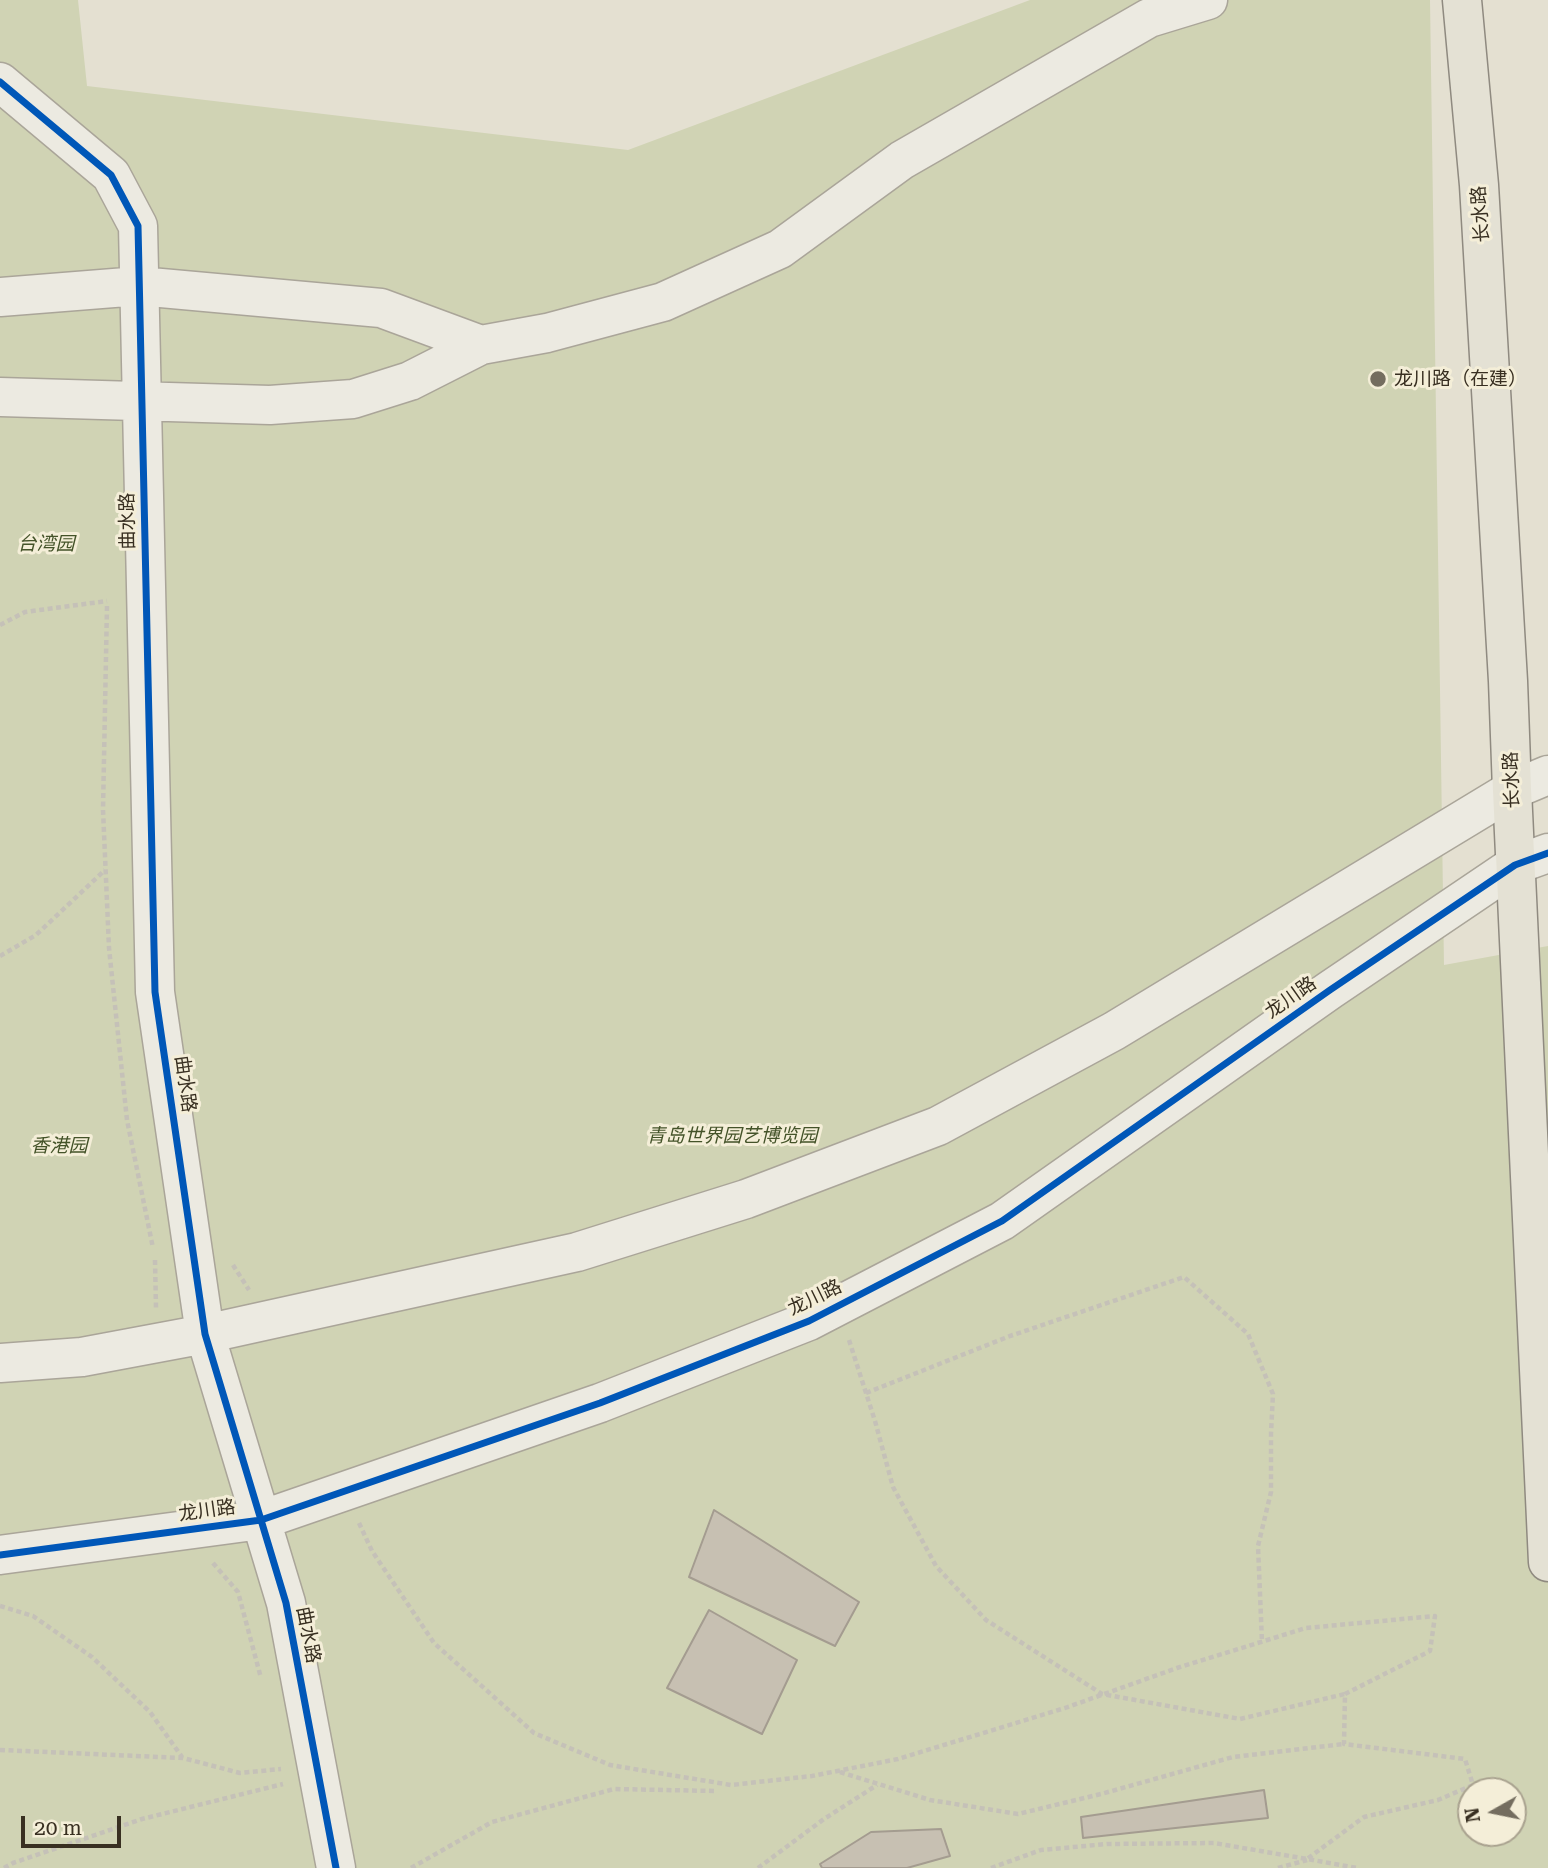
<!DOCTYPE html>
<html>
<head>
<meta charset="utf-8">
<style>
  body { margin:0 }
  #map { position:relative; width:1548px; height:1868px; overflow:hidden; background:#e4e0d1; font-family:"Roboto Serif",serif }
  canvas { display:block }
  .north { position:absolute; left:1457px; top:1777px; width:70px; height:70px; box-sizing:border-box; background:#f4eed8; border:2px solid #a9a28f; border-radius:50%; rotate:261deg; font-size:19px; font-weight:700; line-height:28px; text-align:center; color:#382f21 }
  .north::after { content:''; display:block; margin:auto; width:24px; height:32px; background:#746d5f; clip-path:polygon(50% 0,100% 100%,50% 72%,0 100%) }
  .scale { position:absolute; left:21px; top:1816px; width:100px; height:32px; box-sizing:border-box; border:4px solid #382f21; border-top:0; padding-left:9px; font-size:21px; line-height:24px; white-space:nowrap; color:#382f21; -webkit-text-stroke:5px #f4eed8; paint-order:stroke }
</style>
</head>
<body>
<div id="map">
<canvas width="1548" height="1868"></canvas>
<div class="north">N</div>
<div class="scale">20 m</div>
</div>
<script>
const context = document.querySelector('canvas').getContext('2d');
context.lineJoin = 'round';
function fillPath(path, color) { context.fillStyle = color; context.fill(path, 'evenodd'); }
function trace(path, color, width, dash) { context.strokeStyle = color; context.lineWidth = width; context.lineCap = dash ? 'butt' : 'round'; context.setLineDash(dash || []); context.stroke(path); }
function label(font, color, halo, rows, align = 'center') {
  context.font = font + ' "Roboto Serif","Noto Sans SC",serif'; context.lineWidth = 6; context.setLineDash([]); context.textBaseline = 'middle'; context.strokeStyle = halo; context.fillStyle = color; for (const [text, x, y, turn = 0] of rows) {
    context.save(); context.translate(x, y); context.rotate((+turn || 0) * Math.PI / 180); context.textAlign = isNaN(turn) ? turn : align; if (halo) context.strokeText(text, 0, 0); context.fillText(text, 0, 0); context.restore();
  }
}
const green = new Path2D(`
  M 0,0 L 78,0 L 87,86 L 628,150 L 1030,0 L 1430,0 L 1444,965 L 1548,946 L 1548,1868 L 0,1868 ZM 1471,1791 L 1513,1791 L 1513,1833 L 1471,1833 Z`);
const building = new Path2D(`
  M 714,1510 L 859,1602 L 835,1646 L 689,1577 Z
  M 709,1610 L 797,1660 L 762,1734 L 667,1688 Z
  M 1264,1790 L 1268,1818 L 1083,1838 L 1081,1817 Z
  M 941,1829 L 950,1856 L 907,1868 L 822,1868 L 820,1864 L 871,1832 Z`);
const path = new Path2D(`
  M 107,606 L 103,810 L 109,948 L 127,1120 L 153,1248
  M 0,625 L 25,612 L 107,601
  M 0,956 L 36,935 L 105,870
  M 155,1260 L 156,1308
  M 233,1265 L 249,1290
  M 849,1340 L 875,1421 L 893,1487 L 936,1566 L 986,1620 L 1102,1694 L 1240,1719 L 1345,1694
  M 866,1393 L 1010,1336 L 1184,1277 L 1248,1334 L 1273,1394 L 1271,1433 L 1271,1492 L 1258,1546 L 1262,1642
  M 359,1523 L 372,1551 L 434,1643 L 534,1733 L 610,1765 L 731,1785 L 812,1776 L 898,1759 L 1065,1708 L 1177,1668 L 1306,1628 L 1435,1616 L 1430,1651 L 1345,1694 L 1344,1744 L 1465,1759 L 1473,1785 L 1438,1800 L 1364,1817 L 1307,1859 L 1357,1868
  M 213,1563 L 238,1592 L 261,1678
  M 0,1606 L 33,1616 L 92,1657 L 150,1712 L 182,1757
  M 0,1750 L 183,1758 L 240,1773 L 281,1769
  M 840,1772 L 930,1800 L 1018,1814 L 1101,1794 L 1233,1757 L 1344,1744
  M 4,1868 L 13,1863 L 142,1819 L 283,1784
  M 411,1868 L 492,1822 L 614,1789 L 716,1791
  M 758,1868 L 824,1819 L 877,1785
  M 991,1868 L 1041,1850 L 1107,1844 L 1214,1843 L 1307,1859
  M 1278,1868 L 1307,1860`);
const minor = new Path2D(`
  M 0,82 L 111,175 L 138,226 L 155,992 L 205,1334 L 286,1603 L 336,1868
  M 0,297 L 139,286 L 381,308 L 481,345
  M 0,397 L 270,405 L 353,399 L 410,381 L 481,345 L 547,333 L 663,302 L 780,249 L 902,160 L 1149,18 L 1208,0
  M 0,1363 L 82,1357 L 205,1334 L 577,1252 L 746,1199 L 938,1126 L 1114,1031 L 1512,790 L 1548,775
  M 0,1555 L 261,1520 L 600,1403 L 809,1321 L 1002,1221 L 1330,990 L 1515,865 L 1548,853`);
const major = new Path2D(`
  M 1462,0 L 1479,185 L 1508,681 L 1512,790 L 1548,1562`);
const cycleway = new Path2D(`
  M 0,82 L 111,175 L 138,226 L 155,992 L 205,1334 L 286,1603 L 336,1868
  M 0,1555 L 261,1520 L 600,1403 L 809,1321 L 1002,1221 L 1330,990 L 1515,865 L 1548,853`);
const markers = [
  [1378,379,9,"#746d5f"]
];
const streetNames = [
  ["长水路",1481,214,-94],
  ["曲水路",128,521,-91],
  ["长水路",1512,780,-92],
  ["龙川路",1291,998,-35],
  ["曲水路",185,1084,82],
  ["龙川路",815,1298,-26],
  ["龙川路",207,1511,-8],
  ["曲水路",308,1635,79]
];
const poiNames = [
  ["龙川路（在建）",1394,379]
];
const parkNames = [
  ["台湾园",46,544],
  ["青岛世界园艺博览园",732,1136],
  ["香港园",59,1146]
];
fillPath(green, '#d0d3b4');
fillPath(building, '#c7c0b2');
trace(building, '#a49c90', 2);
trace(minor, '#aaa599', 41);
trace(major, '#8f8a80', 41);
trace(path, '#c5c1b8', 4.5, [5, 3.5]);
trace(minor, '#eceae1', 38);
trace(major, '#e4e1d4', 38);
trace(cycleway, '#0057b8', 7);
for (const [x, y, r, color] of markers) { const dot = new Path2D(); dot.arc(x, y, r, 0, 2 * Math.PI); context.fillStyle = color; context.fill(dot); trace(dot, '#f4eed8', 2.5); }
label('19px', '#382f21', '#f4eed8', streetNames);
label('19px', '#382f21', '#f4eed8', poiNames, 'left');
label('italic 19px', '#445329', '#f4eed8', parkNames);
</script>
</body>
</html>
